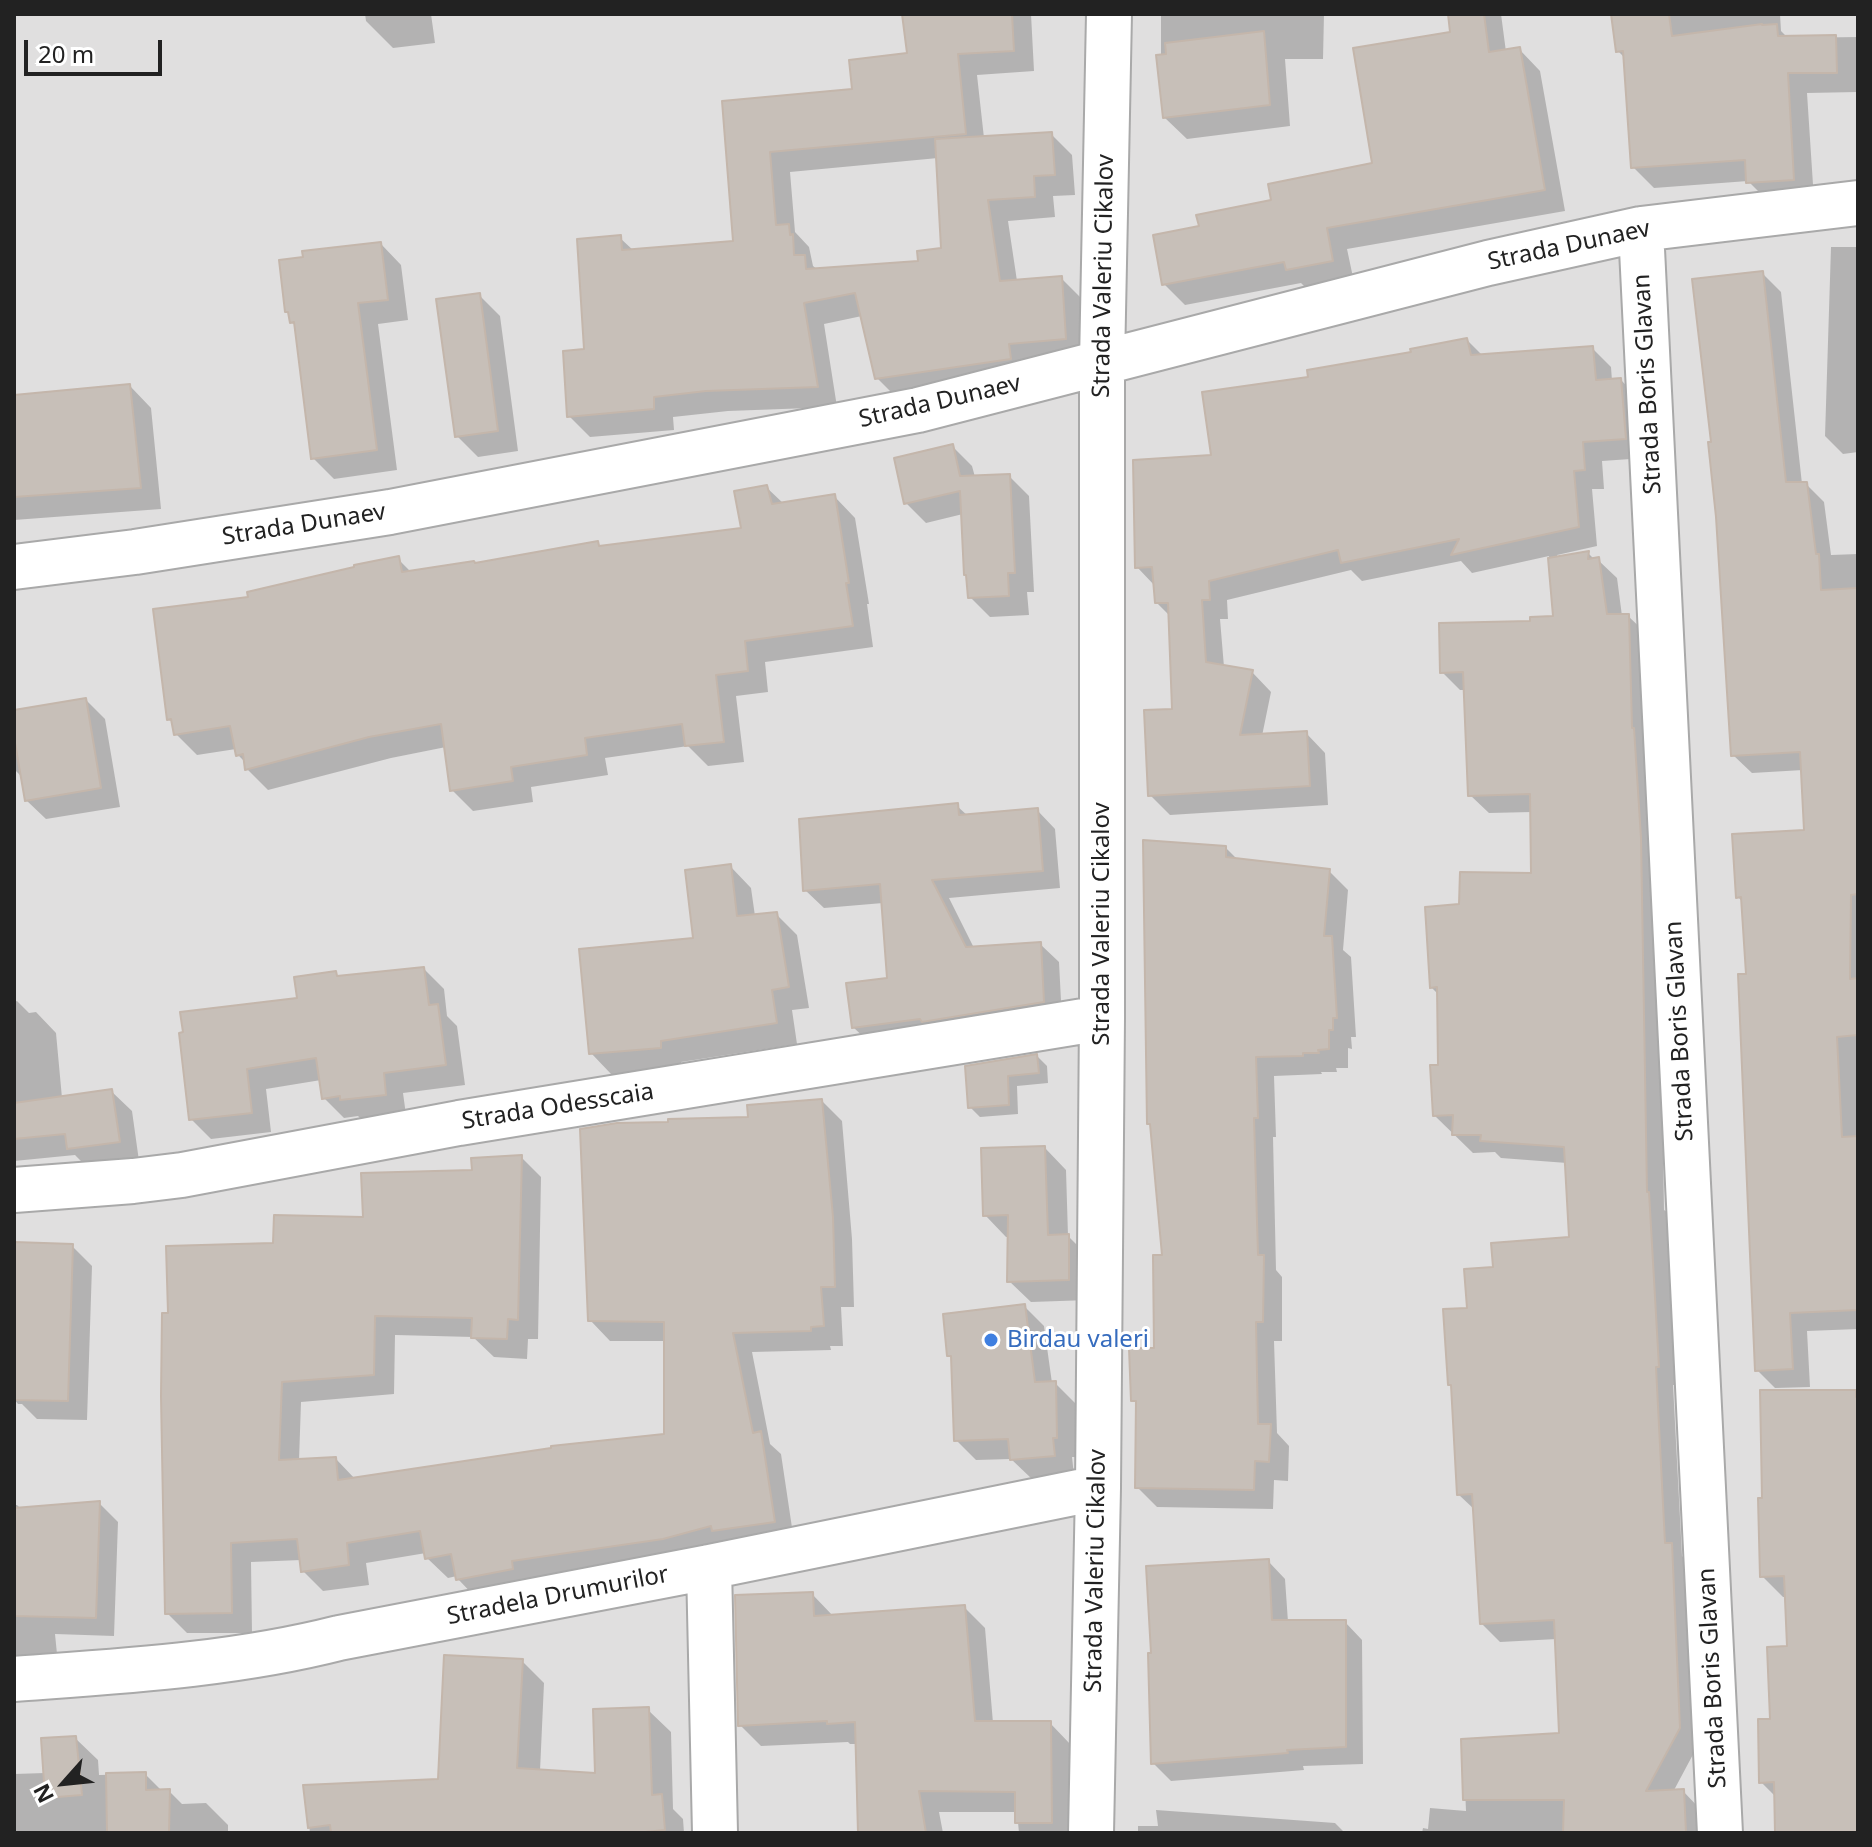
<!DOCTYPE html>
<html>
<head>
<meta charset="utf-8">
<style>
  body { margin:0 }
  #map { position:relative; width:1872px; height:1847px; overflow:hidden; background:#f2efe9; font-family:"Noto Sans",sans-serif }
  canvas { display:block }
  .frame { position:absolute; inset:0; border:16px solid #222; pointer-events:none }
  .north { position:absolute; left:24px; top:1743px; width:80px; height:80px; -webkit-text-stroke:6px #fff; paint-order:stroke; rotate:243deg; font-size:22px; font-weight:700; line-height:32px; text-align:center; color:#222 }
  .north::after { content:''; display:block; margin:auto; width:28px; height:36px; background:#222; clip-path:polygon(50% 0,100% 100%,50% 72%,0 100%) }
  .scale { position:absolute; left:24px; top:40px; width:138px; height:36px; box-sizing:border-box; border:4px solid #222; border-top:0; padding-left:10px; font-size:24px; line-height:28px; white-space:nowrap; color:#222; -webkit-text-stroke:6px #fff; paint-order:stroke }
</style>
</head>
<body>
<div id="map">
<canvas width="1872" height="1847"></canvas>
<div class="frame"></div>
<div class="north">N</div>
<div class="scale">20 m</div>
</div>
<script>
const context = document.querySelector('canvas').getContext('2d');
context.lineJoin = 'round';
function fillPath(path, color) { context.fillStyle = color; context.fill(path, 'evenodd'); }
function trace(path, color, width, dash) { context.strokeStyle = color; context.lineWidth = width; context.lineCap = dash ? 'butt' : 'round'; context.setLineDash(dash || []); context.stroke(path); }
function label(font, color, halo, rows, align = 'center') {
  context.font = font + ' "Noto Sans",sans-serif'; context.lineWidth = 6; context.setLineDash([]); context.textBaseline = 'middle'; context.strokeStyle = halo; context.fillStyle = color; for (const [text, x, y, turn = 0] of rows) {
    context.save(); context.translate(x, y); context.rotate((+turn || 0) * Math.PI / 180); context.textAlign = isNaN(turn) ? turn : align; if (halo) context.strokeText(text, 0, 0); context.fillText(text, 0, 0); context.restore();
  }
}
const residential = new Path2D(`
  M 14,14 L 1858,14 L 1858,1833 L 14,1833 Z`);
const shadow = new Path2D(`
  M 365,14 L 431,14 L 435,43 L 393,48 L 366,21 Z
  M 904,14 L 1031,14 L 1034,71 L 977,75 L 984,138 L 1051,134 L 1072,155 L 1075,195 L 1053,196 L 1055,217 L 1008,221 L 1017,281 L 1061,278 L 1082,299 L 1086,360 L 898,399 L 877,378 L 862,316 L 824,324 L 837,407 L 728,411 L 673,417 L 674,430 L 590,437 L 569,416 L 620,238 L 634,251 L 735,243 L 724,103 L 855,91 L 909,55 ZM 938,158 L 943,250 L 920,263 L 818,270 L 813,266 L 809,247 L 795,232 L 790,172 Z
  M 1161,14 L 1324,14 L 1323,59 L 1285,59 L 1290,126 L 1187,139 L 1165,118 L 1161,57 Z
  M 1450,14 L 1501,14 L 1506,52 L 1519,49 L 1540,71 L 1565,211 L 1347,249 L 1354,282 L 1309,291 L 1301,283 L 1185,305 L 1164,284 L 1201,228 L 1374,164 L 1453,34 Z
  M 1613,14 L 1780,14 L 1781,31 L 1788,38 L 1858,37 L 1858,92 L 1807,93 L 1814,200 L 1769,202 L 1748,181 L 1654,188 L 1633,167 L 1625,58 L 1618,51 Z
  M 381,244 L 401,265 L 408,320 L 378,324 L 397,470 L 334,479 L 313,458 L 296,326 L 292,322 L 290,314 Z
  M 1831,247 L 1858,247 L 1858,452 L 1843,454 L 1825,436 Z
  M 1762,273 L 1781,292 L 1802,484 L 1806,484 L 1824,502 L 1831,555 L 1858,554 L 1858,1329 L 1807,1331 L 1810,1387 L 1775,1388 L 1757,1370 L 1748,976 L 1743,902 L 1738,897 L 1806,832 L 1803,770 L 1752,773 L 1733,755 L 1713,444 Z
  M 479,295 L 500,316 L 518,451 L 478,457 L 457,436 Z
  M 1467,340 L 1483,356 L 1592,348 L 1611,367 L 1612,381 L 1621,380 L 1640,400 L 1645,458 L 1602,461 L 1604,489 L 1592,489 L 1597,546 L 1557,555 L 1558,558 L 1588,553 L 1595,560 L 1598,560 L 1617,578 L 1622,616 L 1628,616 L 1647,634 L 1658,858 L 1664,1210 L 1667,1212 L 1677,1385 L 1673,1385 L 1682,1556 L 1690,1564 L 1697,1747 L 1673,1792 L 1683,1791 L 1701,1810 L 1703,1833 L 1422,1833 L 1423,1828 L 1428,1829 L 1430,1808 L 1466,1811 L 1463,1741 L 1561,1735 L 1557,1639 L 1500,1642 L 1482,1624 L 1475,1510 L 1458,1494 L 1453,1388 L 1450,1384 L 1469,1310 L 1495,1268 L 1571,1239 L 1567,1163 L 1501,1158 L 1495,1152 L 1473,1153 L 1435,1116 L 1441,1067 L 1439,995 L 1432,988 L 1461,906 L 1533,875 L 1532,812 L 1489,813 L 1470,795 L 1466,690 L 1460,690 L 1442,672 L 1532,623 L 1555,618 L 1549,556 L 1472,573 L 1461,561 L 1362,581 L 1351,570 L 1227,600 L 1228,619 L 1220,619 L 1224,667 L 1252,672 L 1271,692 L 1262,736 L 1306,733 L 1325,753 L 1328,805 L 1170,815 L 1150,795 L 1174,711 L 1170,616 L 1157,603 L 1155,586 L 1137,567 L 1213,457 L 1310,378 Z
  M 130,386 L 151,408 L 161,509 L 14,520 L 14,397 Z
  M 952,446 L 972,466 L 975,477 L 1009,476 L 1029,496 L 1034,592 L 1027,592 L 1029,615 L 990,617 L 970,597 L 963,514 L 926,523 L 906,503 Z
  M 766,487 L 784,504 L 834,496 L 855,518 L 869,604 L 867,604 L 873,647 L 765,662 L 768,692 L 736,696 L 744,762 L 708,766 L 688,746 L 605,758 L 608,775 L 531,787 L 533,802 L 473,811 L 452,790 L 446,747 L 391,758 L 268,790 L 247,769 L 246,763 L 238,755 L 236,749 L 197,755 L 176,734 L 174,724 L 169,719 L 251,599 L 398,559 L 412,573 L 476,565 L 597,543 L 602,548 L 743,530 Z
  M 86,700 L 105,719 L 120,807 L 46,819 L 26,800 L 21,776 L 14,769 L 14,712 Z
  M 957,806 L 968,816 L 1037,810 L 1055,829 L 1060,888 L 949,898 L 974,948 L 1040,944 L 1059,962 L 1062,1020 L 872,1045 L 853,1027 L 889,980 L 883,903 L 824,908 L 805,890 Z
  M 1226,848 L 1238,860 L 1329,871 L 1348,890 L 1343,950 L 1351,957 L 1356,1037 L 1351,1037 L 1352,1049 L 1348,1048 L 1348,1068 L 1336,1068 L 1337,1072 L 1321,1072 L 1322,1074 L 1274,1076 L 1276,1137 L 1273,1137 L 1276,1270 L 1282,1277 L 1282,1341 L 1274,1341 L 1277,1433 L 1289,1446 L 1288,1481 L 1274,1480 L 1273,1509 L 1157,1507 L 1137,1487 L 1138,1405 L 1133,1400 L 1156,1350 L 1165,1257 L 1152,1126 L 1149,1123 Z
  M 730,866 L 751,888 L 755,916 L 776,914 L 797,935 L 809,1008 L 792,1010 L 797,1044 L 681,1062 L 681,1068 L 612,1075 L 591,1053 L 695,940 Z
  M 424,969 L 444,989 L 447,1016 L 457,1026 L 465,1085 L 403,1093 L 406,1115 L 362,1120 L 358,1116 L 344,1118 L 324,1098 L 321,1080 L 266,1089 L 271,1132 L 211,1139 L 191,1119 L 299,999 L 335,973 L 340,978 Z
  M 17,1001 L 29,1013 L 36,1012 L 56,1033 L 62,1098 L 111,1091 L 132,1111 L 139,1161 L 89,1169 L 75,1155 L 14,1161 L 14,1002 Z
  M 1037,1056 L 1047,1066 L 1048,1083 L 1017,1086 L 1018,1114 L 980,1117 L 970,1107 L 967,1067 Z
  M 822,1101 L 842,1121 L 852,1239 L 854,1307 L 841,1307 L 843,1346 L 830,1346 L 831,1350 L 752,1352 L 770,1444 L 781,1454 L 794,1541 L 478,1600 L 458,1579 L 457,1576 L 448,1578 L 427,1558 L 426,1553 L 366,1563 L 369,1585 L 323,1591 L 303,1571 L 301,1560 L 251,1562 L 252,1633 L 187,1633 L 167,1613 L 170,1315 L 275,1245 L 365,1219 L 474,1172 L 521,1157 L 541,1177 L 538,1339 L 528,1339 L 527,1359 L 494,1357 L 473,1337 L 395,1335 L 394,1394 L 301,1402 L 299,1461 L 336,1459 L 356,1480 L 666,1435 L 666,1341 L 610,1341 L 590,1320 L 750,1119 Z
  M 1045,1148 L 1066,1170 L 1068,1236 L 1089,1257 L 1089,1300 L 1031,1302 L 1009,1281 L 1010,1237 L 1006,1237 L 985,1215 Z
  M 14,1244 L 72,1246 L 92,1266 L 87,1420 L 37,1419 L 22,1404 L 18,1404 L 14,1399 Z
  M 1024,1306 L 1044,1326 L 1052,1383 L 1055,1383 L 1075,1403 L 1076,1457 L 1072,1457 L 1074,1475 L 1032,1479 L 1011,1459 L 976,1460 L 956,1440 L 953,1359 L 949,1355 Z
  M 1855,1392 L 1858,1395 L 1858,1833 L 1777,1833 L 1776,1797 L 1761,1782 L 1789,1648 L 1786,1597 L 1783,1597 L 1762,1576 Z
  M 99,1503 L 118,1522 L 114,1636 L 55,1634 L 58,1664 L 14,1669 L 14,1505 L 17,1505 L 21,1509 Z
  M 1268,1561 L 1285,1579 L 1288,1622 L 1345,1622 L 1362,1640 L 1363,1764 L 1303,1766 L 1304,1770 L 1171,1781 L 1153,1763 L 1153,1655 Z
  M 812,1594 L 834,1617 L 964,1607 L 985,1628 L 993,1723 L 1050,1723 L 1071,1745 L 1086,1833 L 1019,1833 L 1017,1812 L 939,1812 L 943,1833 L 862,1833 L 858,1744 L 850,1744 L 848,1742 L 761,1746 L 740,1725 Z
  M 522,1661 L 544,1683 L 540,1771 L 597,1776 L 648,1710 L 671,1732 L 673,1809 L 683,1819 L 684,1833 L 310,1833 L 305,1787 L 440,1781 Z
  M 75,1738 L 98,1760 L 99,1775 L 145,1774 L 162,1791 L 169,1791 L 182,1804 L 206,1803 L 228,1825 L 228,1833 L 14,1833 L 14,1774 L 45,1773 Z
  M 1156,1810 L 1335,1823 L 1345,1833 L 1138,1833 L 1138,1826 L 1158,1826 Z`);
const building = new Path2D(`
  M 902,14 L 1012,14 L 1014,51 L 958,54 L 966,134 L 770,152 L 776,225 L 789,224 L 790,235 L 793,234 L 794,255 L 805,255 L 806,269 L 918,261 L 917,251 L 941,248 L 935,139 L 1052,132 L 1055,175 L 1034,176 L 1035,197 L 988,200 L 1000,281 L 1062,276 L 1066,339 L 1009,344 L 1011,359 L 875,379 L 855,293 L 804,303 L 818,387 L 706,391 L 654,397 L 654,409 L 567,417 L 563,351 L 584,349 L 577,239 L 621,235 L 622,250 L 733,241 L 722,101 L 852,89 L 849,60 L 907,53 Z
  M 1448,14 L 1484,14 L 1489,52 L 1520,47 L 1545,190 L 1327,228 L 1333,261 L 1286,270 L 1284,262 L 1162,285 L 1153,235 L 1199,226 L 1196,215 L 1271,200 L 1268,184 L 1372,163 L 1353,48 L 1450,32 Z
  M 1611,14 L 1669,14 L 1672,36 L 1762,24 L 1762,25 L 1777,24 L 1778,36 L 1836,35 L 1837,73 L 1788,73 L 1794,180 L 1746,183 L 1745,160 L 1631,168 L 1623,51 L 1616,52 Z
  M 1264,31 L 1270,105 L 1163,118 L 1156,55 L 1166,54 L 1165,43 Z
  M 381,242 L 388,300 L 358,303 L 377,450 L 311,459 L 294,322 L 290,323 L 288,312 L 285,312 L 279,260 L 303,257 L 302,251 Z
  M 1763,271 L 1786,482 L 1807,482 L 1816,554 L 1819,554 L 1821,590 L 1858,588 L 1858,894 L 1851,895 L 1850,979 L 1858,978 L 1858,1035 L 1837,1037 L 1842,1137 L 1858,1136 L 1858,1310 L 1790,1313 L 1793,1369 L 1755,1371 L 1738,974 L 1746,974 L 1741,897 L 1736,898 L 1732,834 L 1804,830 L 1800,752 L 1731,756 L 1716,517 L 1708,442 L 1711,442 L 1692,279 Z
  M 480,293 L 498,431 L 455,437 L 436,299 Z
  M 1467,338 L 1471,355 L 1593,346 L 1596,380 L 1621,378 L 1626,439 L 1583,442 L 1585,470 L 1574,471 L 1579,527 L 1451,555 L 1459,539 L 1341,563 L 1338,550 L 1209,581 L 1210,600 L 1202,600 L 1206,662 L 1253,670 L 1240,735 L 1307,731 L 1310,786 L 1148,796 L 1144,710 L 1172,709 L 1168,603 L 1155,603 L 1152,567 L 1135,568 L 1133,460 L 1211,455 L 1202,392 L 1308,377 L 1307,370 L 1411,352 L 1410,349 Z
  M 130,384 L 141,488 L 14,497 L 14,395 Z
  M 953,444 L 960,476 L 1010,474 L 1015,573 L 1008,573 L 1009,596 L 968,598 L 966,575 L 964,575 L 960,491 L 904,504 L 894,458 Z
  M 767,485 L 772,504 L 835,494 L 849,583 L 846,583 L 853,626 L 745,641 L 748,671 L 716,675 L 724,742 L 685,746 L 682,724 L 585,738 L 587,755 L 511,767 L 513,781 L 450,791 L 441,724 L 369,737 L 245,770 L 243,754 L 236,756 L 230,726 L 174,735 L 171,719 L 167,720 L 153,609 L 248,597 L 247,592 L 354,567 L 354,565 L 399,556 L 402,572 L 474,561 L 475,563 L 598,541 L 599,546 L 741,528 L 734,491 Z
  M 1589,551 L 1588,559 L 1599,557 L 1607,614 L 1629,614 L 1632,728 L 1634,728 L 1641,838 L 1647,1192 L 1649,1192 L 1659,1367 L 1656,1367 L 1665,1543 L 1672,1543 L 1680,1728 L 1646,1791 L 1684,1789 L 1686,1833 L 1563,1833 L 1564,1800 L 1463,1800 L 1461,1739 L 1559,1733 L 1554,1620 L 1480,1624 L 1472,1494 L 1457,1495 L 1451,1385 L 1448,1385 L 1443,1309 L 1467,1308 L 1464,1269 L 1493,1267 L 1491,1243 L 1569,1237 L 1564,1147 L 1480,1141 L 1481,1135 L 1452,1135 L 1453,1115 L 1433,1116 L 1430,1065 L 1438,1065 L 1437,987 L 1430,988 L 1425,907 L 1459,904 L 1460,872 L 1531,873 L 1530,794 L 1468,796 L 1463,672 L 1440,673 L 1439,623 L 1530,621 L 1530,617 L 1553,616 L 1548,558 Z
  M 86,698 L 101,788 L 25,801 L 14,737 L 14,710 Z
  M 958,803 L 959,815 L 1038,808 L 1043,871 L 932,880 L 966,947 L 1041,942 L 1044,1002 L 922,1022 L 920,1019 L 852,1028 L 846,983 L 887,978 L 880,884 L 803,891 L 799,819 Z
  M 1143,840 L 1226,846 L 1226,857 L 1330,869 L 1324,936 L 1332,936 L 1337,1018 L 1333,1018 L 1333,1030 L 1329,1030 L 1329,1049 L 1318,1050 L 1319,1053 L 1303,1053 L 1303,1056 L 1256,1057 L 1258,1118 L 1254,1118 L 1258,1255 L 1264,1255 L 1263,1322 L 1256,1322 L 1258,1424 L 1271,1424 L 1269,1462 L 1255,1461 L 1254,1490 L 1135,1488 L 1136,1401 L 1131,1401 L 1129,1348 L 1154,1348 L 1153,1255 L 1162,1255 L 1150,1124 L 1147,1124 Z
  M 731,864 L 737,916 L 777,912 L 789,987 L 772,990 L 777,1023 L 661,1041 L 661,1048 L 589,1054 L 579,949 L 693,938 L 685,870 Z
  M 424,967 L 429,1005 L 438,1004 L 446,1065 L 384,1073 L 386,1095 L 340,1100 L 340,1096 L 322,1099 L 316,1058 L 247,1069 L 252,1113 L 189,1120 L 179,1033 L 183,1032 L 180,1012 L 297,998 L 294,977 L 336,971 L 337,976 Z
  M 1037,1054 L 1039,1073 L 1008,1076 L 1009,1105 L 968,1108 L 965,1066 Z
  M 112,1089 L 120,1142 L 67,1149 L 65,1134 L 14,1139 L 14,1103 Z
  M 822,1099 L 833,1217 L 835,1287 L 821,1287 L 824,1326 L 811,1327 L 811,1331 L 733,1333 L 753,1433 L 761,1431 L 775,1522 L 712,1531 L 711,1526 L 663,1539 L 512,1561 L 513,1569 L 456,1580 L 451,1554 L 425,1559 L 420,1531 L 347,1543 L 349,1565 L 301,1572 L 297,1539 L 231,1543 L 232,1613 L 165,1614 L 161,1396 L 162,1313 L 168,1313 L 166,1246 L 273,1243 L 274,1215 L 363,1217 L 361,1173 L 472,1170 L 471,1158 L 522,1155 L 518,1320 L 508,1319 L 507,1339 L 471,1338 L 472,1318 L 375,1316 L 374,1375 L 282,1382 L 279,1460 L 336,1457 L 338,1480 L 551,1448 L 551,1446 L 664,1434 L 664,1322 L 588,1321 L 580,1129 L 617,1123 L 668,1122 L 668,1119 L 748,1117 L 747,1105 Z
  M 1045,1146 L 1048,1235 L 1069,1234 L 1069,1280 L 1007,1282 L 1008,1215 L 983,1216 L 981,1148 Z
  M 14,1242 L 73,1244 L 68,1401 L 15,1400 Z
  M 1025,1304 L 1035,1382 L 1056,1381 L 1057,1438 L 1053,1438 L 1055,1456 L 1010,1460 L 1008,1439 L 954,1441 L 951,1356 L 947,1356 L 943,1314 Z
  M 1760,1390 L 1856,1390 L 1856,1397 L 1858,1396 L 1858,1833 L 1775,1833 L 1774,1782 L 1759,1783 L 1758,1719 L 1770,1719 L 1767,1647 L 1787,1646 L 1784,1576 L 1760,1577 L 1758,1498 L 1762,1498 Z
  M 100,1501 L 96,1618 L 14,1616 L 14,1508 Z
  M 1269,1559 L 1272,1620 L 1346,1620 L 1346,1747 L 1287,1750 L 1288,1753 L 1151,1764 L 1148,1653 L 1151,1653 L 1146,1566 Z
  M 813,1592 L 814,1616 L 965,1605 L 975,1721 L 1051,1721 L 1052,1823 L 1015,1823 L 1015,1792 L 919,1791 L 926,1833 L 858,1833 L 855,1722 L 827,1724 L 827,1721 L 738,1726 L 735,1595 Z
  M 444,1655 L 523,1659 L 517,1768 L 595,1773 L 593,1709 L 649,1707 L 652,1795 L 662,1794 L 665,1830 L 635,1833 L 331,1833 L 330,1825 L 308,1828 L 303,1785 L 438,1779 Z
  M 76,1736 L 82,1795 L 45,1798 L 41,1738 Z
  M 146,1772 L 146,1790 L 170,1789 L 169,1833 L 107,1833 L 106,1773 Z`);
const minor = new Path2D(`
  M 1641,229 L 1720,1833
  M 14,567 L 135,552 L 390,512 L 918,410 L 1488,263 L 1641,229 L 1858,203
  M 14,1190 L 133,1181 L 182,1175 L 459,1123 L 1102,1018
  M 709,1567 L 715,1833
  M 14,1679 C 122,1671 233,1665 339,1638 L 709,1567 L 1098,1488
  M 1091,1833 L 1098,1488 L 1102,1018 L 1102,363 L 1109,14`);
const markers = [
  [991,1340,8,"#3f7fe0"]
];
const streetNames = [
  ["Strada Dunaev",1569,246,-12],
  ["Strada Valeriu Cikalov",1104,276,-89],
  ["Strada Boris Glavan",1648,384,-93],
  ["Strada Dunaev",940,402,-13],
  ["Strada Dunaev",304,525,-9],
  ["Strada Valeriu Cikalov",1102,924,-90],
  ["Strada Boris Glavan",1680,1031,-93],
  ["Strada Odesscaia",558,1107,-9],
  ["Strada Valeriu Cikalov",1096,1571,-89],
  ["Stradela Drumurilor",558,1596,-11],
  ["Strada Boris Glavan",1713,1678,-93]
];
const shopNames = [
  ["Birdau valeri",1007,1340]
];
fillPath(residential, '#e0dfdf');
fillPath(shadow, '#0003');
fillPath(building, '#c7bfb8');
trace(building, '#c4b6ab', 2);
trace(minor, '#a9a9a9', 48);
trace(minor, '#fff', 44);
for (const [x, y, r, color] of markers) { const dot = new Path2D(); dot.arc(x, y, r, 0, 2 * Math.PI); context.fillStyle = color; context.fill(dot); trace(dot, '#fff', 3); }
label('24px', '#222', '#fff', streetNames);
label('24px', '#366cbe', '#fff', shopNames, 'left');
</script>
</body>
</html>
